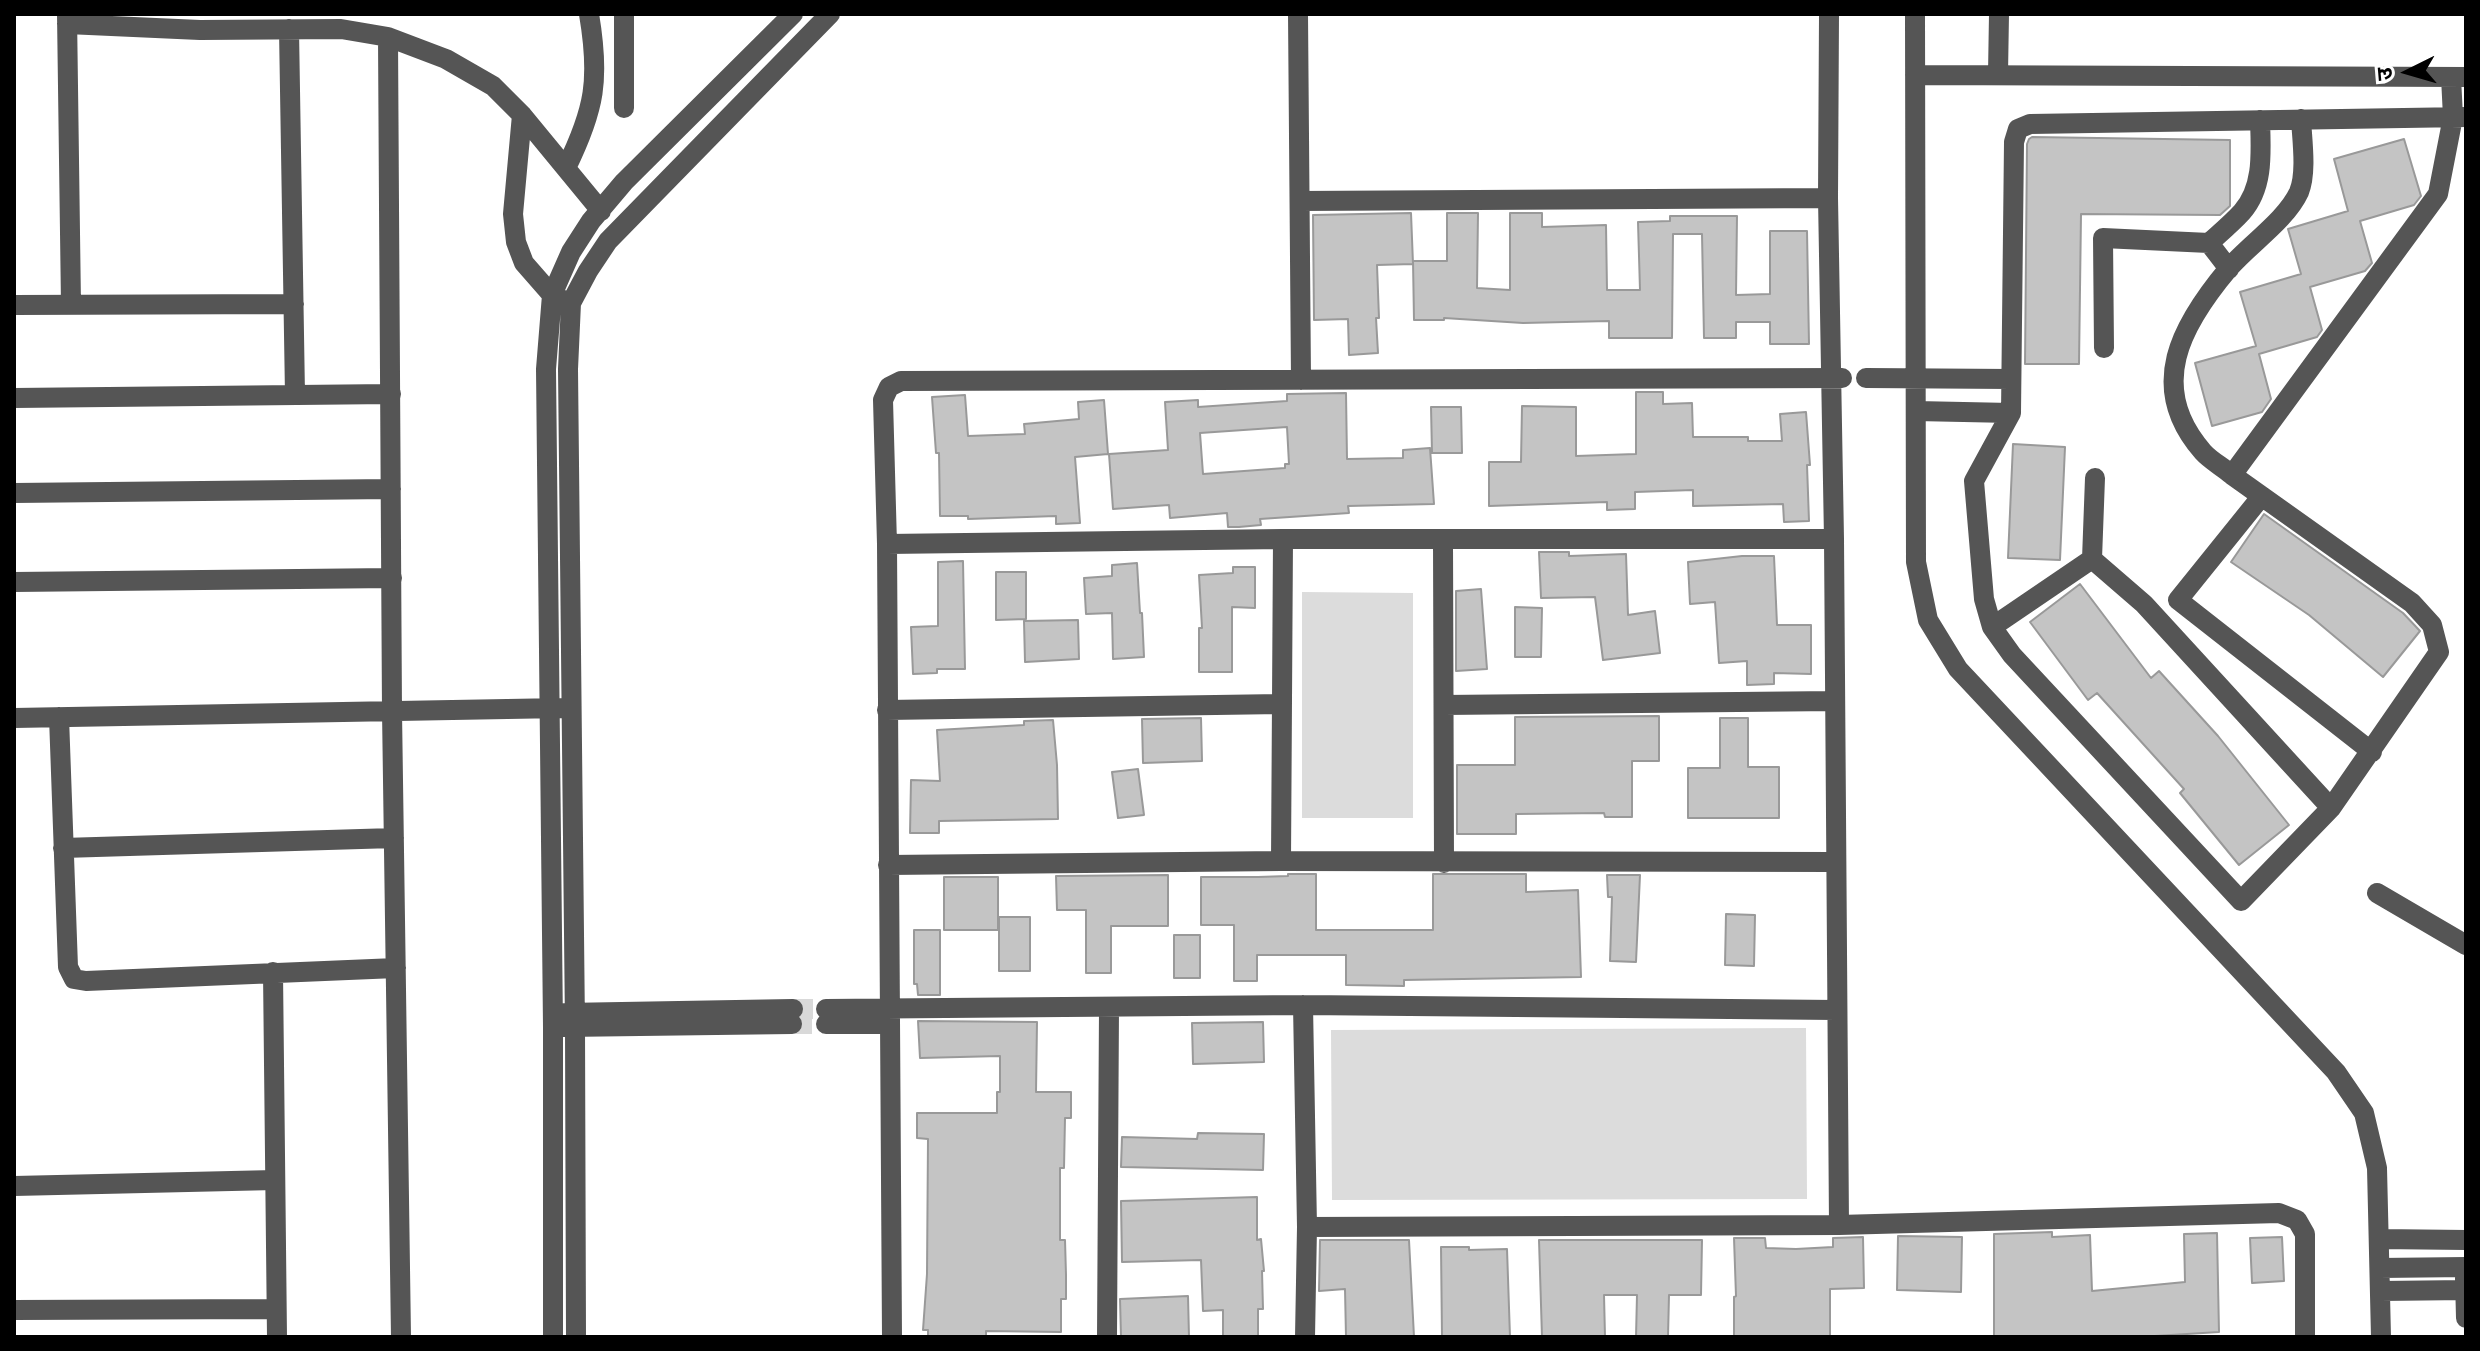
<!DOCTYPE html>
<html>
<head>
<meta charset="utf-8">
<style>
  body { margin:0 }
  #map { position:relative; width:2480px; height:1351px; overflow:hidden; background:#fff; font-family:"PT Sans","Noto Sans Devanagari",sans-serif }
  canvas { display:block }
  .frame { position:absolute; inset:0; border:16px solid #000; pointer-events:none }
  .north { position:absolute; left:2368px; top:32px; width:80px; height:80px; -webkit-text-stroke:6px #fff; paint-order:stroke; rotate:265deg; font-size:22px; font-weight:700; line-height:32px; text-align:center; color:#000 }
  .north::after { content:''; display:block; margin:auto; width:28px; height:36px; background:#000; clip-path:polygon(50% 0,100% 100%,50% 72%,0 100%) }
</style>
</head>
<body>
<div id="map">
<canvas width="2480" height="1351"></canvas>
<div class="frame"></div>
<div class="north">उ</div>
</div>
<script>
const context = document.querySelector('canvas').getContext('2d');
context.lineJoin = 'round';
function fillPath(path, color) { context.fillStyle = color; context.fill(path, 'evenodd'); }
function trace(path, color, width, dash) { context.strokeStyle = color; context.lineWidth = width; context.lineCap = dash ? 'butt' : 'round'; context.setLineDash(dash || []); context.stroke(path); }
const green = new Path2D(`
  M 1302,592 L 1413,593 L 1413,818 L 1302,818 Z
  M 1806,1028 L 1807,1199 L 1332,1200 L 1331,1030 Z`);
const building = new Path2D(`
  M 2032,137 L 2230,140 L 2230,206 L 2220,215 L 2081,214 L 2079,364 L 2025,364 L 2027,144 L 2029,139 Z
  M 2404,139 L 2421,196 L 2414,205 L 2360,221 L 2372,263 L 2365,271 L 2310,287 L 2322,330 L 2317,337 L 2259,354 L 2271,399 L 2262,412 L 2212,426 L 2195,363 L 2256,346 L 2240,292 L 2301,274 L 2288,229 L 2348,211 L 2334,159 Z
  M 1411,213 L 1413,264 L 1377,265 L 1379,318 L 1376,318 L 1378,353 L 1349,355 L 1348,319 L 1314,320 L 1313,215 Z
  M 1447,213 L 1478,213 L 1477,288 L 1510,290 L 1510,213 L 1542,213 L 1542,227 L 1606,225 L 1607,290 L 1640,290 L 1638,222 L 1670,221 L 1670,216 L 1737,216 L 1736,295 L 1770,294 L 1770,231 L 1807,231 L 1809,344 L 1770,344 L 1770,322 L 1736,322 L 1736,338 L 1704,338 L 1702,234 L 1673,234 L 1672,338 L 1609,338 L 1609,321 L 1523,323 L 1444,318 L 1444,320 L 1414,320 L 1413,261 L 1447,261 Z
  M 1636,392 L 1663,392 L 1663,404 L 1692,403 L 1693,437 L 1748,437 L 1748,441 L 1782,441 L 1780,414 L 1806,412 L 1810,465 L 1807,465 L 1809,521 L 1784,522 L 1783,504 L 1693,506 L 1693,490 L 1635,492 L 1635,509 L 1607,510 L 1607,502 L 1489,506 L 1489,462 L 1521,462 L 1522,406 L 1576,407 L 1576,456 L 1636,454 Z
  M 1346,393 L 1347,459 L 1403,458 L 1403,450 L 1430,448 L 1434,504 L 1348,506 L 1349,513 L 1260,519 L 1261,525 L 1239,527 L 1228,527 L 1227,513 L 1170,518 L 1169,505 L 1113,509 L 1109,454 L 1168,450 L 1165,402 L 1198,400 L 1198,407 L 1287,401 L 1287,394 ZM 1287,427 L 1289,464 L 1285,464 L 1285,468 L 1203,474 L 1200,433 Z
  M 965,395 L 968,436 L 1025,434 L 1024,424 L 1079,419 L 1078,402 L 1104,400 L 1108,454 L 1075,457 L 1080,523 L 1056,524 L 1056,516 L 968,519 L 968,516 L 940,516 L 939,453 L 936,453 L 932,397 Z
  M 1431,407 L 1461,407 L 1462,453 L 1432,453 Z
  M 2013,444 L 2065,447 L 2060,560 L 2008,558 Z
  M 2264,514 L 2403,613 L 2420,631 L 2383,677 L 2309,615 L 2231,562 Z
  M 1539,552 L 1569,552 L 1569,556 L 1626,554 L 1628,615 L 1655,611 L 1660,653 L 1603,660 L 1595,597 L 1541,598 Z
  M 1742,556 L 1774,556 L 1777,625 L 1811,625 L 1811,674 L 1774,673 L 1774,684 L 1747,685 L 1747,661 L 1719,663 L 1715,602 L 1690,604 L 1688,562 Z
  M 963,561 L 965,669 L 937,669 L 937,673 L 913,674 L 911,627 L 938,626 L 938,562 Z
  M 1137,563 L 1140,613 L 1142,613 L 1144,657 L 1113,659 L 1112,613 L 1086,614 L 1084,578 L 1112,576 L 1112,565 Z
  M 1233,567 L 1255,567 L 1255,608 L 1232,607 L 1232,672 L 1199,672 L 1199,628 L 1202,628 L 1199,575 L 1233,573 Z
  M 996,572 L 1026,572 L 1026,619 L 996,620 Z
  M 2080,584 L 2151,678 L 2159,671 L 2218,736 L 2289,825 L 2239,865 L 2180,793 L 2184,789 L 2097,693 L 2088,700 L 2030,622 Z
  M 1481,589 L 1487,669 L 1456,671 L 1456,591 Z
  M 1515,607 L 1542,608 L 1541,657 L 1515,657 Z
  M 1078,620 L 1079,659 L 1025,662 L 1024,621 Z
  M 1659,716 L 1659,761 L 1632,761 L 1632,817 L 1605,817 L 1604,813 L 1516,814 L 1516,834 L 1457,834 L 1457,765 L 1515,765 L 1515,717 Z
  M 1201,718 L 1202,761 L 1143,763 L 1142,719 Z
  M 1720,718 L 1748,718 L 1748,767 L 1779,767 L 1779,818 L 1688,818 L 1688,768 L 1720,768 Z
  M 1053,720 L 1057,765 L 1058,819 L 939,821 L 939,833 L 910,833 L 911,780 L 940,781 L 937,730 L 1024,725 L 1024,721 Z
  M 1138,769 L 1144,815 L 1118,818 L 1112,772 Z
  M 1288,874 L 1316,874 L 1316,930 L 1433,930 L 1433,874 L 1526,874 L 1526,892 L 1578,890 L 1581,977 L 1404,980 L 1404,986 L 1346,985 L 1346,955 L 1257,955 L 1257,981 L 1234,981 L 1234,925 L 1201,925 L 1201,877 L 1258,877 L 1288,876 Z
  M 1168,875 L 1168,926 L 1111,926 L 1111,973 L 1086,973 L 1086,910 L 1057,910 L 1056,876 Z
  M 1607,875 L 1640,875 L 1636,962 L 1610,961 L 1612,897 L 1608,897 Z
  M 944,877 L 998,877 L 998,930 L 944,930 Z
  M 1726,914 L 1755,915 L 1754,966 L 1725,965 Z
  M 999,917 L 1030,917 L 1030,971 L 999,971 Z
  M 914,930 L 940,930 L 940,995 L 918,995 L 917,984 L 914,984 Z
  M 1174,935 L 1200,935 L 1200,978 L 1174,978 Z
  M 918,1021 L 1037,1022 L 1036,1092 L 1071,1092 L 1071,1118 L 1065,1118 L 1064,1168 L 1060,1168 L 1060,1240 L 1065,1240 L 1066,1275 L 1066,1299 L 1061,1299 L 1061,1332 L 986,1331 L 986,1337 L 928,1337 L 928,1330 L 923,1330 L 927,1274 L 928,1139 L 917,1138 L 917,1113 L 997,1113 L 997,1092 L 1000,1092 L 1000,1056 L 920,1058 Z
  M 1263,1022 L 1264,1062 L 1193,1064 L 1192,1023 Z
  M 1198,1133 L 1264,1134 L 1263,1170 L 1121,1167 L 1122,1137 L 1197,1139 Z
  M 1257,1197 L 1257,1240 L 1261,1239 L 1264,1271 L 1262,1271 L 1263,1309 L 1258,1309 L 1258,1337 L 1223,1337 L 1223,1310 L 1203,1311 L 1201,1260 L 1122,1262 L 1121,1201 Z
  M 2052,1232 L 2052,1237 L 2090,1235 L 2092,1291 L 2185,1282 L 2184,1234 L 2217,1233 L 2219,1332 L 2139,1337 L 1994,1337 L 1994,1234 Z
  M 1898,1236 L 1962,1237 L 1961,1292 L 1897,1290 Z
  M 1863,1237 L 1864,1288 L 1830,1289 L 1830,1337 L 1734,1337 L 1734,1297 L 1736,1296 L 1734,1238 L 1765,1238 L 1766,1248 L 1796,1249 L 1833,1247 L 1833,1238 Z
  M 2282,1237 L 2284,1281 L 2252,1283 L 2250,1238 Z
  M 1320,1240 L 1409,1240 L 1414,1337 L 1346,1337 L 1345,1289 L 1319,1291 Z
  M 1539,1240 L 1702,1240 L 1701,1295 L 1669,1295 L 1668,1337 L 1636,1337 L 1637,1295 L 1604,1295 L 1605,1337 L 1542,1337 Z
  M 1441,1247 L 1469,1247 L 1469,1250 L 1507,1249 L 1510,1337 L 1442,1337 Z
  M 1188,1296 L 1189,1337 L 1121,1337 L 1120,1299 Z`);
const minorTunnel = new Path2D(`
  M 793,1009 L 826,1009
  M 792,1024 L 826,1024`);
const minor = new Path2D(`
  M 67,14 L 71,305
  M 624,14 L 624,108
  M 1298,14 L 1301,380
  M 1829,14 L 1828,198 L 1834,539 L 1839,1225
  M 1915,14 L 1916,562 L 1928,620 L 1958,669 L 2336,1072 L 2364,1113 L 2377,1168 L 2381,1337
  M 67,24 L 200,30 L 341,29 L 388,37 L 446,59 L 493,86 L 522,115 L 601,211
  M 289,29 L 295,395
  M 388,37 L 392,711 L 401,1337
  M 1998,74 L 1999,14
  M 1915,75 L 2466,77
  M 522,115 L 513,214 L 516,242 L 524,263 L 552,295 L 563,300
  M 2301,119 C 2302,139 2307,173 2299,192 C 2286,220 2250,244 2229,268 C 2181,325 2146,387 2203,452 C 2211,461 2223,467 2232,475 L 2438,194 L 2453,117 L 2451,77
  M 566,168 C 595,109 600,79 589,14
  M 1300,201 L 1828,198
  M 2229,269 L 2209,243 C 2220,233 2232,223 2242,212 C 2264,187 2261,152 2260,120
  M 14,305 L 294,304
  M 2104,348 L 2103,238 L 2209,243
  M 1866,378 L 2011,379
  M 14,398 L 391,394
  M 1916,411 L 2011,413
  M 2232,475 L 2412,603 L 2432,625 L 2439,652 L 2331,808 L 2241,901 L 2012,655 L 1992,627 L 1984,599 L 1974,481 L 2011,413 L 2014,142 L 2018,129 L 2030,124 L 2466,117
  M 2095,478 L 2092,559 L 2144,604 L 2331,808
  M 14,493 L 391,489
  M 2261,497 L 2178,600 L 2372,752
  M 1443,541 L 1444,863
  M 887,544 L 1283,539 L 1834,539
  M 14,582 L 392,578
  M 1992,627 L 2092,559
  M 1444,705 L 1835,701
  M 887,710 L 1281,704
  M 59,717 L 68,967 L 74,979 L 86,981 L 396,968
  M 14,718 L 562,708
  M 63,848 L 394,838
  M 1281,861 L 1283,539
  M 888,865 L 1281,861 L 1836,862
  M 2377,893 L 2466,945
  M 273,972 L 277,1337
  M 1303,1005 L 1307,1227 L 1305,1337
  M 826,1009 L 1303,1005 L 1836,1010
  M 565,1013 L 793,1009
  M 826,1024 L 890,1024
  M 564,1027 L 792,1024
  M 14,1186 L 275,1180
  M 1307,1227 L 1839,1225 L 2279,1213 L 2297,1220 L 2305,1234 L 2305,1337
  M 2379,1239 L 2466,1240
  M 2380,1268 L 2466,1267
  M 2465,1278 L 2466,1318
  M 2381,1291 L 2466,1290
  M 14,1310 L 276,1309
  M 553,1337 L 553,1027 L 546,369 L 552,295 L 571,252 L 591,221 L 624,182 L 793,14
  M 576,1337 L 575,1027 L 568,369 L 571,303 L 588,271 L 608,241 L 830,14
  M 892,1337 L 887,544 L 883,400 L 889,387 L 901,381 L 1842,378
  M 1107,1337 L 1109,1008`);
fillPath(green, '#dcdcdc');
fillPath(building, '#c4c4c4');
trace(building, '#999', 2);
trace(minorTunnel, '#d9d9d9', 20, [20, 10]);
trace(minor, '#555', 20);
</script>
</body>
</html>
